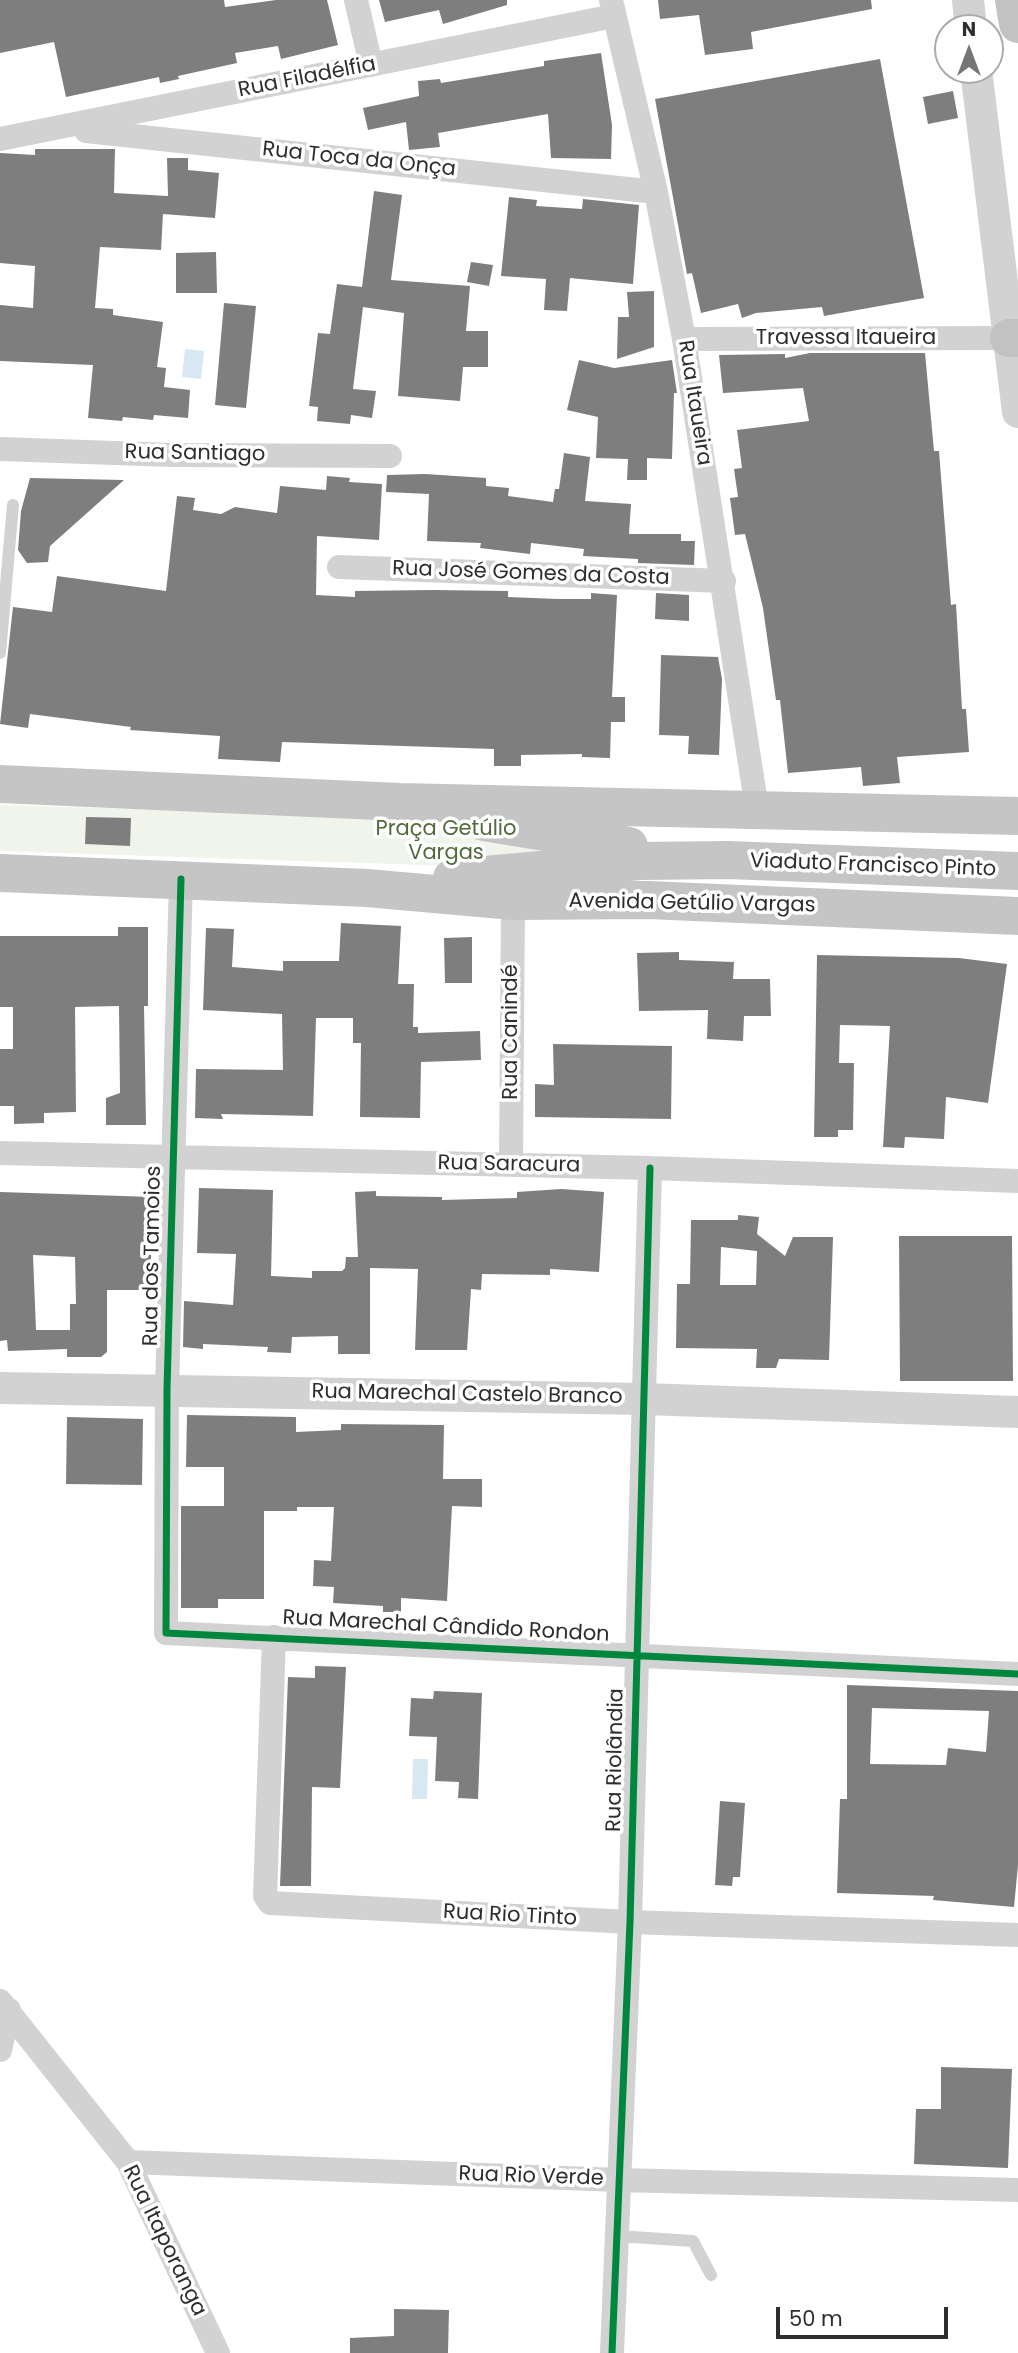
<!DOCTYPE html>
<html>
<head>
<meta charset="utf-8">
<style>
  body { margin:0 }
  #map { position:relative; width:1018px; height:2353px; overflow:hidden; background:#fff; font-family:Poppins,sans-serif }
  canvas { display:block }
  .north { position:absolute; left:934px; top:14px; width:70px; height:70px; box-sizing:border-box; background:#fff; border:2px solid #ababab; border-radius:50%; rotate:0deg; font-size:19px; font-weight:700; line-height:28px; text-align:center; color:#2d2d2d }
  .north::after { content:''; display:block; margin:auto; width:24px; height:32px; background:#767676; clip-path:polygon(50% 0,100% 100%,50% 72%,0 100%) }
  .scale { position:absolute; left:776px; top:2307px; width:172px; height:32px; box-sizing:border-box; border:4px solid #2d2d2d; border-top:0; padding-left:9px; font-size:21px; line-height:24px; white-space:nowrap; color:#2d2d2d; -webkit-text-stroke:5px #fff; paint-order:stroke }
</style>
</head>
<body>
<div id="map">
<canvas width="1018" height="2353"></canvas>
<div class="north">N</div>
<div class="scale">50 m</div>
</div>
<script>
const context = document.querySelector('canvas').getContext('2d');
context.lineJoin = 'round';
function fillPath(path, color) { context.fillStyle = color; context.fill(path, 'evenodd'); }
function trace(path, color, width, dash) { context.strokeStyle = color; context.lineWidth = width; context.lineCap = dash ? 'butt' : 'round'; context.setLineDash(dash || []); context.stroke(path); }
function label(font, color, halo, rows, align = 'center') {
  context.font = font + ' Poppins,sans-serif'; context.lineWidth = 7; context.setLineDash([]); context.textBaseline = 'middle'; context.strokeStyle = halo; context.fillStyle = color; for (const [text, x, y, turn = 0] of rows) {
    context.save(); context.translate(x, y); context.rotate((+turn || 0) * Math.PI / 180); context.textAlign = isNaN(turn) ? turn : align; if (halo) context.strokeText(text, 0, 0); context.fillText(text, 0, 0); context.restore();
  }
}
const green = new Path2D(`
  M 0,805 L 475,819 L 557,850 L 453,866 L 0,851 Z`);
const water = new Path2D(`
  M 185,349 L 204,351 L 201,379 L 182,377 Z
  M 413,1759 L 428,1759 L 427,1799 L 412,1799 Z`);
const building = new Path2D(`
  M 0,0 L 224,0 L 225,7 L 276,0 L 327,0 L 338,45 L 281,59 L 278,46 L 235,53 L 237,63 L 178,76 L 179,79 L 160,83 L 159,77 L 66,97 L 54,42 L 0,53 Z
  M 379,0 L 507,0 L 507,5 L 443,24 L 439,10 L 385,22 Z
  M 658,0 L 871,0 L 872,9 L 751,32 L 753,49 L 705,55 L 699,15 L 660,19 Z
  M 601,53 L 612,125 L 611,159 L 551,158 L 548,114 L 438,133 L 440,147 L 409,150 L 406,122 L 368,130 L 363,108 L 419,96 L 418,81 L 440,79 L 441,83 L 544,66 L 544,61 Z
  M 880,59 L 924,298 L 824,316 L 822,307 L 756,313 L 742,318 L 738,304 L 701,313 L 692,273 L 687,274 L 655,99 Z
  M 953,91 L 958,118 L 928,124 L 923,97 Z
  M 35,149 L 115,149 L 114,193 L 168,196 L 167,158 L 188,158 L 188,170 L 219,173 L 215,218 L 163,214 L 161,250 L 100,247 L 95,308 L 113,309 L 113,315 L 163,322 L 157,367 L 166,368 L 164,387 L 190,390 L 188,418 L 154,415 L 153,420 L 123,417 L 122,421 L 88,418 L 93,365 L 0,361 L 0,305 L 33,308 L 35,266 L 0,263 L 0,153 L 35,155 Z
  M 374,191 L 402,195 L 391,280 L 470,286 L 466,331 L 488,331 L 488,367 L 463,367 L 460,401 L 398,396 L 404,313 L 363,307 L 353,389 L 376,391 L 372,418 L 351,415 L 350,424 L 317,421 L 318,407 L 309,406 L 318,333 L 330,334 L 337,284 L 362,287 Z
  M 509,197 L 537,200 L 536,206 L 582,209 L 583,199 L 639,205 L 633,284 L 570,278 L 567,311 L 544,310 L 546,279 L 501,276 Z
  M 216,252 L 217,293 L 176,293 L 176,253 Z
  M 471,262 L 493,265 L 489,286 L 467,282 Z
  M 654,291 L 654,347 L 617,359 L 618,317 L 629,317 L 627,292 Z
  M 224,303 L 256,306 L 246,408 L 215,405 Z
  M 810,353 L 925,353 L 934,451 L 939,451 L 951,605 L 956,604 L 962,709 L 966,709 L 969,752 L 897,757 L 900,783 L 863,786 L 861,767 L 788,773 L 780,700 L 776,700 L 763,608 L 745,534 L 735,535 L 730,498 L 738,497 L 734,469 L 742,468 L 737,430 L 809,421 L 803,388 L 723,393 L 719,355 L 785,354 L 785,358 Z
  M 579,360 L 614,368 L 672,360 L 677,393 L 674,393 L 672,459 L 647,458 L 647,480 L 627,480 L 628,459 L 596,458 L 598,417 L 567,410 Z
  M 564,453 L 590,457 L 585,501 L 631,504 L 629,534 L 681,534 L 681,541 L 695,541 L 694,565 L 638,563 L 638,559 L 583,556 L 584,549 L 531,543 L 530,554 L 480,548 L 481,543 L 427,541 L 429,494 L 386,492 L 387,475 L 425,474 L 486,478 L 486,486 L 509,488 L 508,496 L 553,502 L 555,489 L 559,489 Z
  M 327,476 L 350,478 L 349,482 L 382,484 L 379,540 L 317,536 L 316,595 L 355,597 L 355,591 L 433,590 L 508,591 L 508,597 L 558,599 L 591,599 L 591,593 L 617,595 L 612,697 L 625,697 L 625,722 L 611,722 L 610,758 L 582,757 L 582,754 L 521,755 L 521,766 L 494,766 L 494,749 L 282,742 L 280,762 L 218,759 L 220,736 L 130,730 L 131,727 L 30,714 L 28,728 L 0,724 L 13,607 L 52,612 L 57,576 L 166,591 L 177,496 L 195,498 L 193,510 L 221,514 L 235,507 L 277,513 L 280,486 L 326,490 Z
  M 30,478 L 124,480 L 50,546 L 48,562 L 27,563 L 18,550 L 21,511 Z
  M 656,593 L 689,595 L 689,621 L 655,619 Z
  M 661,655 L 718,657 L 722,679 L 719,755 L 688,754 L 689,736 L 659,735 Z
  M 86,817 L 131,818 L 130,846 L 85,844 Z
  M 341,923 L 401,926 L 398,984 L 414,984 L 413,1027 L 418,1027 L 418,1033 L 480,1031 L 481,1060 L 421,1062 L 420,1118 L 360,1117 L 361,1043 L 353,1043 L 353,1018 L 316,1018 L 313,1116 L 221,1114 L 223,1119 L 195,1118 L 196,1069 L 283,1070 L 282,1014 L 203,1010 L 206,928 L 234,929 L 232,967 L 283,971 L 283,961 L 339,961 Z
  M 118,927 L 148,927 L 148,1006 L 144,1006 L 146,1125 L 106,1125 L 106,1098 L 120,1093 L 119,1006 L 75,1007 L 76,1112 L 44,1113 L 44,1123 L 14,1124 L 14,1106 L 0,1106 L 0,1049 L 13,1049 L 13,1007 L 0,1007 L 0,936 L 118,936 Z
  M 472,937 L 472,983 L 445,983 L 444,938 Z
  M 679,952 L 679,960 L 734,962 L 733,979 L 770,979 L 771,1016 L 744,1016 L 743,1041 L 707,1039 L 708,1010 L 639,1011 L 637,953 Z
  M 817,955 L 959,958 L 1007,964 L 988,1103 L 946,1097 L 944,1139 L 905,1137 L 904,1148 L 883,1147 L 890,1026 L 840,1025 L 839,1063 L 854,1063 L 853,1130 L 838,1130 L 838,1137 L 814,1137 Z
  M 553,1044 L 672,1046 L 671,1119 L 535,1117 L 535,1084 L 554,1085 Z
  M 199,1188 L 273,1190 L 271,1276 L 312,1278 L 312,1271 L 342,1271 L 345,1268 L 346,1257 L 358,1257 L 355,1192 L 376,1191 L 376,1196 L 442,1197 L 442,1200 L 517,1198 L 517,1192 L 561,1189 L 604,1192 L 599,1272 L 550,1269 L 550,1275 L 482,1274 L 481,1290 L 471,1289 L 467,1350 L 415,1350 L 418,1269 L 370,1268 L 370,1354 L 338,1354 L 338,1336 L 292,1337 L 291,1353 L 267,1352 L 268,1347 L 203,1344 L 203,1349 L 183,1347 L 184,1301 L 233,1305 L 236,1254 L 197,1253 Z
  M 0,1192 L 153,1197 L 150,1290 L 107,1290 L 107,1352 L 101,1357 L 67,1357 L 67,1349 L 8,1351 L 7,1340 L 0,1341 ZM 33,1255 L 75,1257 L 76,1304 L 70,1304 L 70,1330 L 36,1330 Z
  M 738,1215 L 759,1217 L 757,1234 L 785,1256 L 793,1237 L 833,1237 L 829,1360 L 779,1359 L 776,1368 L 756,1368 L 757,1349 L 676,1348 L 677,1284 L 690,1284 L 691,1220 L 738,1220 ZM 721,1247 L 757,1251 L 756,1285 L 720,1285 Z
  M 899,1236 L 1012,1236 L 1013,1381 L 900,1381 Z
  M 187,1415 L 296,1417 L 296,1432 L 341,1430 L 341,1424 L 444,1425 L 443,1479 L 482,1479 L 482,1507 L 452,1506 L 447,1601 L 401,1598 L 401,1612 L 383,1612 L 383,1606 L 333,1603 L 334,1587 L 313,1586 L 314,1560 L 331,1561 L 334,1507 L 297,1507 L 297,1511 L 264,1511 L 264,1599 L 218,1599 L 218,1608 L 181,1608 L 181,1506 L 224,1506 L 224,1467 L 186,1467 Z
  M 67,1417 L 143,1419 L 142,1485 L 66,1484 Z
  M 315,1666 L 346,1667 L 340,1788 L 312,1787 L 311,1886 L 280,1886 L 288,1677 L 315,1678 Z
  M 847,1685 L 1018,1691 L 1018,1865 L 1014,1907 L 933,1900 L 934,1896 L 837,1893 L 840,1799 L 847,1799 ZM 872,1708 L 989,1711 L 986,1752 L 948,1748 L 946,1765 L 870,1764 Z
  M 434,1691 L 482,1693 L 478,1799 L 458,1798 L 459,1782 L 435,1781 L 437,1737 L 409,1736 L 411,1698 L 433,1699 Z
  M 720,1801 L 745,1803 L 740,1877 L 733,1877 L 732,1886 L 715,1885 Z
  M 941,2067 L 1012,2069 L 1008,2168 L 914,2164 L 916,2109 L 941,2109 Z
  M 394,2309 L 449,2310 L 448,2353 L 350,2353 L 350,2338 L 394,2336 Z`);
const service = new Path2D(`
  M 0,653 L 13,505
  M 617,2236 L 693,2241 L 711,2275`);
const minor = new Path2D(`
  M 356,0 L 371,65
  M 611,0 L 656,192 L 684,339 L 757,809
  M 86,131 L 656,192
  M 0,139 L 614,16
  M 684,339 L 1009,338
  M 0,449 L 172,455 L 390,456
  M 339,567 L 724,581
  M 181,879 L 167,1389 L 166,1633 L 1018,1674
  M 0,1153 L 650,1168 L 1018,1181
  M 511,1164 L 513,901
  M 274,1637 L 265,1896 L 270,1903 L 630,1922 L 1018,1935
  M 0,2001 L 128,2162 L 218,2353
  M 0,2050 L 9,2010
  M 128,2162 L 619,2180 L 1018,2190
  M 612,2353 L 630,1922 L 650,1168`);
const tertiary = new Path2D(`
  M 968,0 L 971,28
  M 976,70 L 1018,412
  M 0,1388 L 644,1399 L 1018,1412`);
const primary = new Path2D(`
  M 0,784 L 400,802 L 1018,816
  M 484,822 L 629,846
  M 0,873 L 367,888 L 513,901 L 648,900 L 1018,916
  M 452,878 L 640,861 L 728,860 L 1018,871`);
const trunk = new Path2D(`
  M 1014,0 L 1018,24
  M 1009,338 L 1018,338`);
const cycleway = new Path2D(`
  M 181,879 L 167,1389 L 166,1633 L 1018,1674
  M 612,2353 L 630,1922 L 650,1168`);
const streetNames = [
  ["Rua Filadélfia",307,78,-11],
  ["Rua Toca da Onça",359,160,6],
  ["Travessa Itaueira",846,339],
  ["Rua Itaueira",694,403,81],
  ["Rua Santiago",195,454,1],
  ["Rua José Gomes da Costa",531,574,2],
  ["Viaduto Francisco Pinto",873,866,2],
  ["Avenida Getúlio Vargas",692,904,1],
  ["Rua Canindé",512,1032,-90],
  ["Rua Saracura",509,1165,1],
  ["Rua dos Tamoios",153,1256,-89],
  ["Rua Marechal Castelo Branco",467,1395,1],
  ["Rua Marechal Cândido Rondon",446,1627,3],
  ["Rua Riolândia",616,1760,-89],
  ["Rua Rio Tinto",510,1916,3],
  ["Rua Rio Verde",531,2177,2],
  ["Rua Itaporanga",164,2241,64]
];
const parkNames = [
  ["Praça Getúlio",446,830],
  ["Vargas",446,854]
];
fillPath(green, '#f0f4eb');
fillPath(water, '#d7e8f2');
fillPath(building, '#7e7e7e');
trace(service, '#d2d2d2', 12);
trace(minor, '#d2d2d2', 24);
trace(tertiary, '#d2d2d2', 32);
trace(primary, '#c5c5c5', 38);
trace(trunk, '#c2c2c2', 38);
trace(cycleway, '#00873e', 7);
label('21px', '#2d2d2d', '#fff', streetNames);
label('21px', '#516a3a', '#fff', parkNames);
</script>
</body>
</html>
